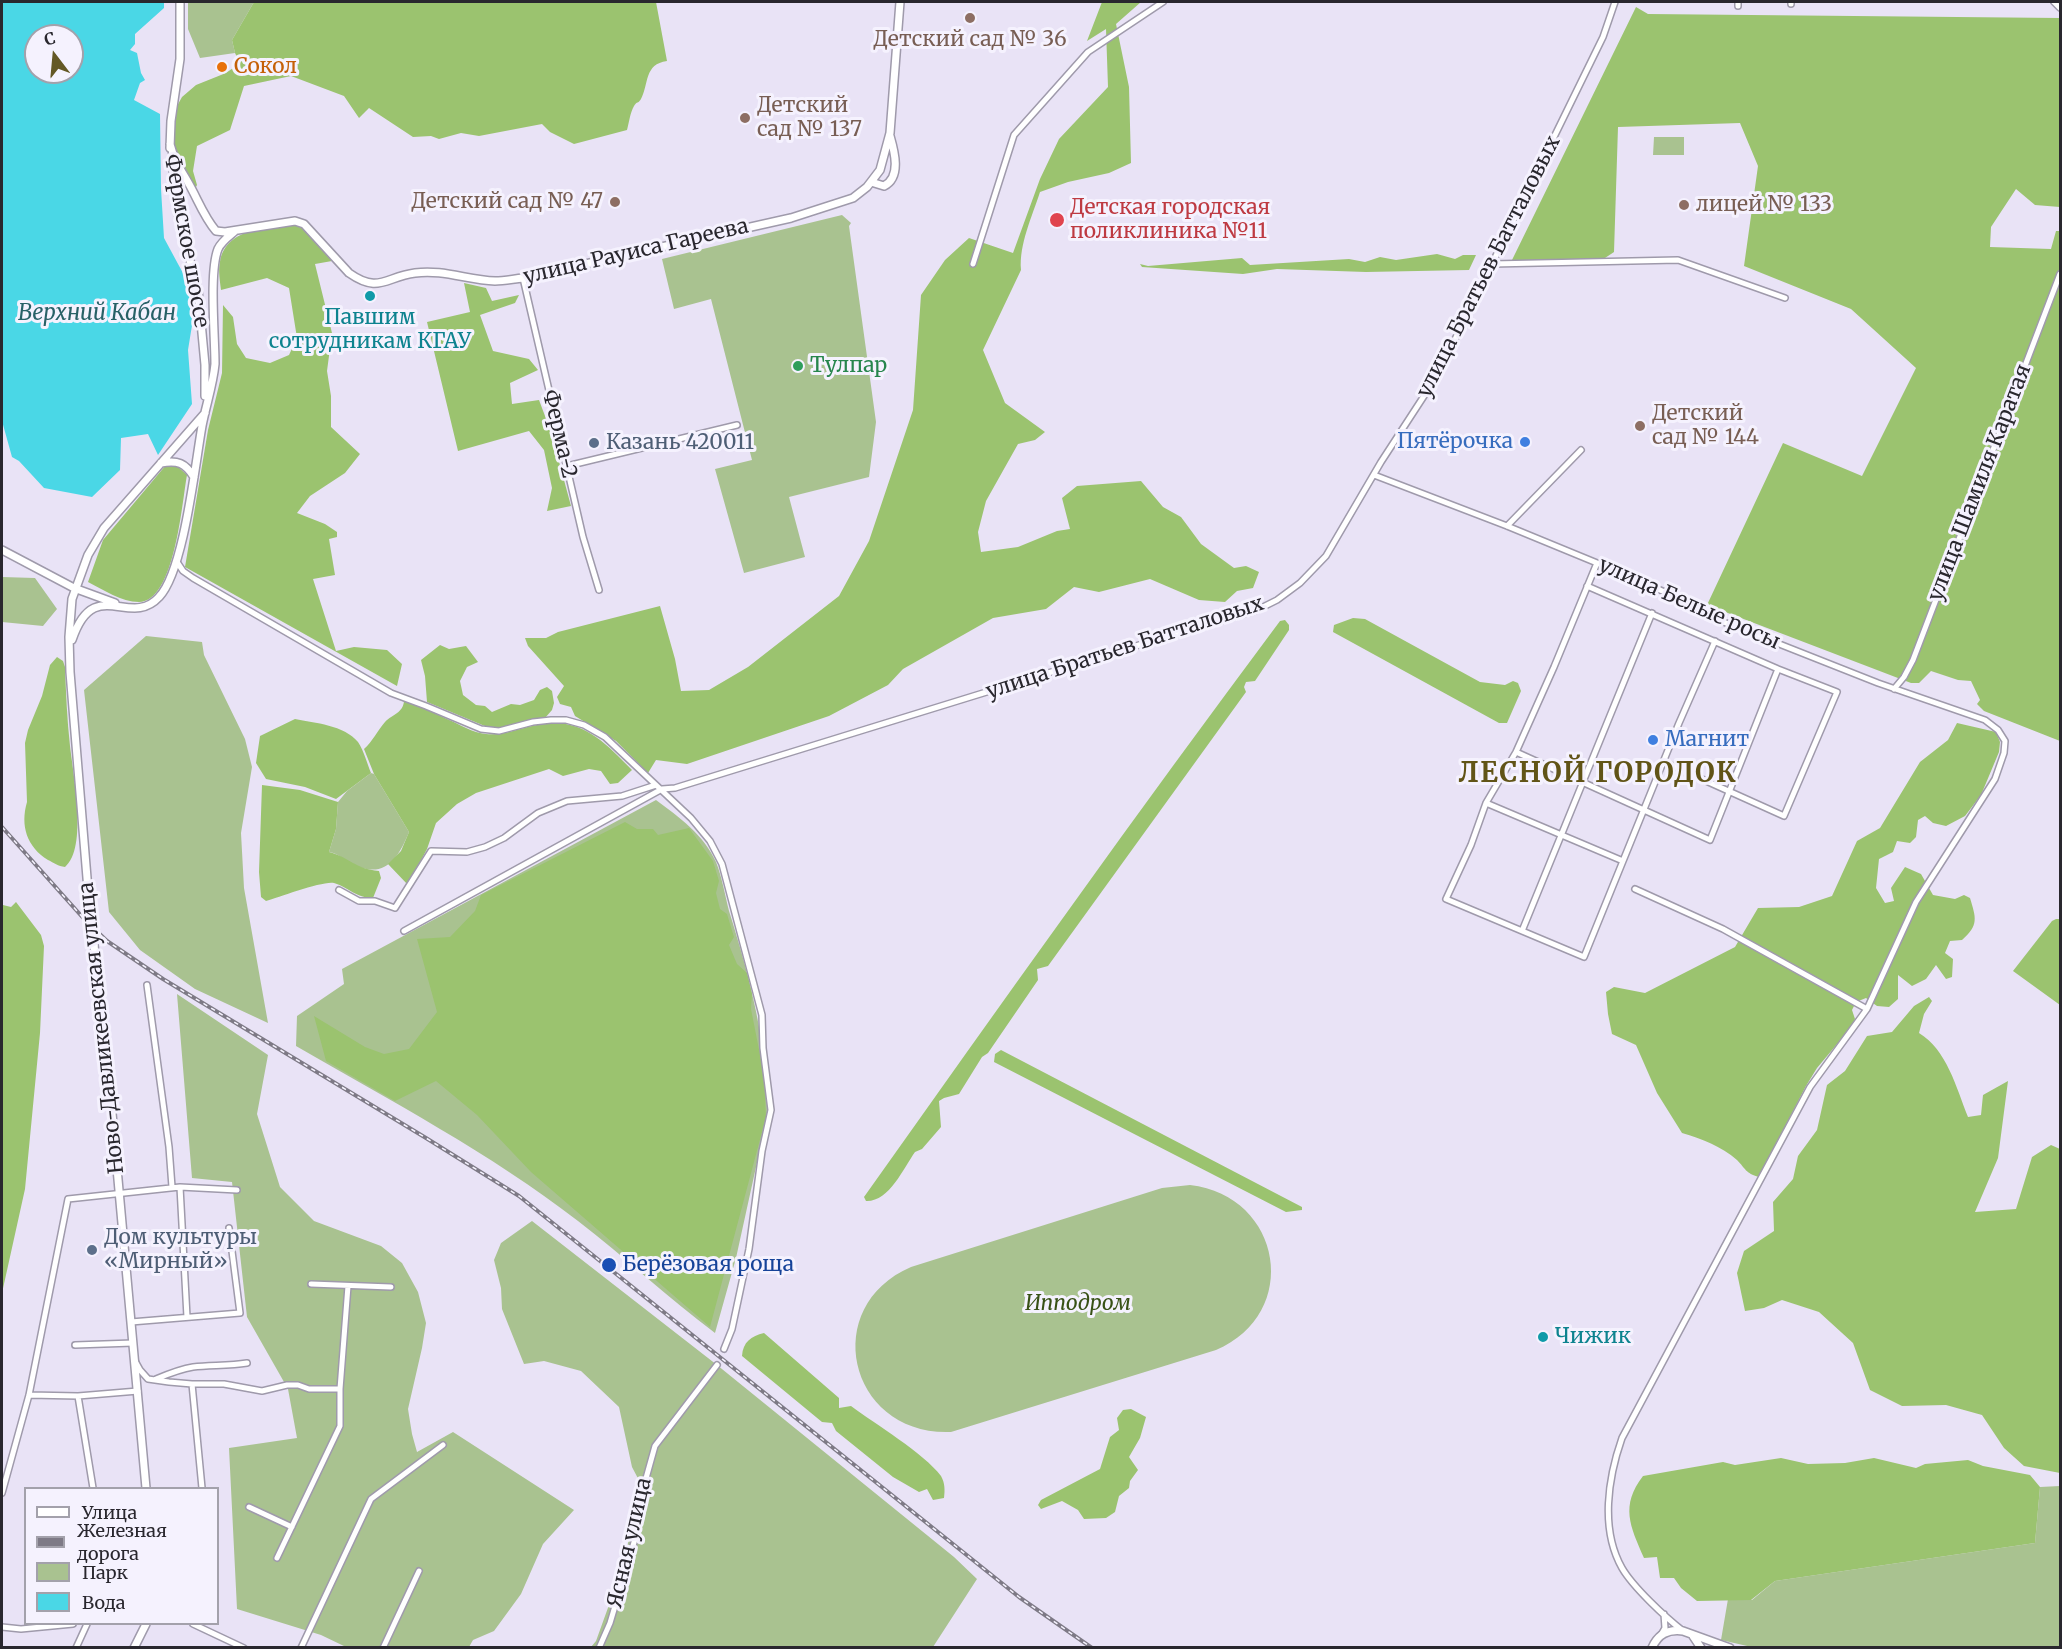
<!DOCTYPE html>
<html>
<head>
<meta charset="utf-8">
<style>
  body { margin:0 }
  #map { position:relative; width:2062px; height:1649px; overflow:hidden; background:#e9e3f6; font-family:Merriweather,serif }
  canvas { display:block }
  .frame { position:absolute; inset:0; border:3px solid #29272e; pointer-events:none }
  .legend { position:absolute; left:24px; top:1487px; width:195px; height:138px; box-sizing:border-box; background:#f5f2fe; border:2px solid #a3a1ab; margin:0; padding:8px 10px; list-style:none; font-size:18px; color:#29272e }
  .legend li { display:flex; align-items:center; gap:12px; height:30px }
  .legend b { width:30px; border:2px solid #a3a1ab }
  .north { position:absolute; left:24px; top:24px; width:60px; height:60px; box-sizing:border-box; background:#f5f2fe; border:2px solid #a3a1ab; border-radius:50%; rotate:344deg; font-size:16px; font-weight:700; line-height:24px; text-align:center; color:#29272e }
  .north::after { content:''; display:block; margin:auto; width:21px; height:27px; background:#645825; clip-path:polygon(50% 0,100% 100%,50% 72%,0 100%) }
</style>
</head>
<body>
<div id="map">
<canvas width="2062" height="1649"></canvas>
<div class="frame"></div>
<ul class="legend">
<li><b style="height:8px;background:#fff"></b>Улица</li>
<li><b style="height:8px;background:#7e7a86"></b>Железная дорога</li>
<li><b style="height:16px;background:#a9c290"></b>Парк</li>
<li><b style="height:16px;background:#4ad7e6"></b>Вода</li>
</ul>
<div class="north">С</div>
</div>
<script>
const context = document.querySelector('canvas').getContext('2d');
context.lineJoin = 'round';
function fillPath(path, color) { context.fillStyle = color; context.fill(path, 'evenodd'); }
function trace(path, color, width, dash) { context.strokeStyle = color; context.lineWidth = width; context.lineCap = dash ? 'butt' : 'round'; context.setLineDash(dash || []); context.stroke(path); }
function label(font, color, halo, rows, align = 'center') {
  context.font = font + ' Merriweather,serif'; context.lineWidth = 6; context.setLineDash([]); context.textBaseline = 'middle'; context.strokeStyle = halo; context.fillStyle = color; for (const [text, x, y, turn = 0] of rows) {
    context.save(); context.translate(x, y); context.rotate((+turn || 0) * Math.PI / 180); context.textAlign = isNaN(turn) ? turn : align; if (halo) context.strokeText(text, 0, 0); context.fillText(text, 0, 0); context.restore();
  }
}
const green = new Path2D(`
  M 188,2 L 254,2 L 232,40 L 235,53 L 200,58 L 188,29 Z
  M 1654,137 L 1684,137 L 1684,155 L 1653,155 Z
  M 842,215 L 851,223 L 849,226 L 876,422 L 869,477 L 789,497 L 805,557 L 744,573 L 715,469 L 752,460 L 711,299 L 674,309 L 662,259 Z
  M 2,577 L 35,578 L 57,609 L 43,626 L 2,622 Z
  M 146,636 L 202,642 L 204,655 L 245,739 L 252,767 L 241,833 L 244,888 L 268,1023 L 195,989 L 140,950 L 109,912 L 84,690 Z
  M 371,773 L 374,774 L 409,832 C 397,862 382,881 349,862 C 341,858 339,854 329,852 L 336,829 L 338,802 L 347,791 Z
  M 656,800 C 679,817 704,835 716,862 C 722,877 725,895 729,911 C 750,978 768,1046 767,1117 L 736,1258 L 715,1333 C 668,1298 625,1257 578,1221 C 490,1153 391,1101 296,1046 L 297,1016 L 344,984 L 342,969 Z
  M 177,994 L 268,1055 L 257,1114 L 280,1187 L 314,1221 L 381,1246 L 402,1263 L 418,1292 L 426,1323 L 422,1348 L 408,1409 L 412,1434 L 417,1452 L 453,1432 L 574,1510 L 543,1544 L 521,1594 L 494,1631 L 473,1640 L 469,1647 L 346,1647 L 321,1635 L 237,1609 L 229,1448 L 297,1438 L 288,1389 L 247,1317 L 232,1182 L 192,1178 Z
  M 1190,1185 C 1283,1196 1302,1314 1216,1350 L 951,1432 C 849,1436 818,1307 911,1267 L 1162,1188 Z
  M 532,1221 L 717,1365 L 954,1557 L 977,1579 L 933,1647 L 591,1647 L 596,1641 L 618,1580 L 643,1488 L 632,1467 L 619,1407 L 581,1371 L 544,1361 L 524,1364 L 502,1309 L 501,1288 L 494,1260 L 501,1243 Z
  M 2060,1486 L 2060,1647 L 1756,1648 L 1721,1640 L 1728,1599 L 1752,1600 L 1775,1581 L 2035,1543 L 2040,1487 Z`);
const forest = new Path2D(`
  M 254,2 L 656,2 L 667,61 C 644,64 649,84 641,99 C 636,106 639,99 634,106 C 630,113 629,123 627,130 L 574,144 L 550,132 L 542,124 L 479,136 L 461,133 L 439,139 L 431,136 L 413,137 L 369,108 L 359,118 L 344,96 L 291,76 L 244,86 L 230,130 L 197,146 L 193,171 L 197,185 L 194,191 L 178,161 L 173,144 L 177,106 L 182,97 L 196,85 L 226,73 L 240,63 L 235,53 L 232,40 Z
  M 1102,2 L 1141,2 L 1116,24 L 1129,87 L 1131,163 L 1109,173 L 1068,182 L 1040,192 C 1032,217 1019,244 1021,270 L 983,350 L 1005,403 L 1045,432 L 1035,440 L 1018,444 L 986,501 L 978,532 L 981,552 L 1018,547 L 1057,531 L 1070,529 L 1062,498 L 1077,486 L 1141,481 L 1163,507 L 1181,517 L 1201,544 L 1234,568 L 1246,566 L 1259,572 L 1253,588 L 1237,591 L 1225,602 L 1199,600 L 1150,579 L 1099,592 L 1074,587 L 1046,609 L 993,618 L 903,669 L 888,685 L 829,716 L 687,764 L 656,760 L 648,773 L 616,741 L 575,716 L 571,707 L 560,704 L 557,697 L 564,686 L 528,646 L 525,638 L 546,638 L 558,632 L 660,606 L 675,659 L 681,691 L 709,690 L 748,667 L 839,596 L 869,541 L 913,410 L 921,295 L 945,260 L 969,238 L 1013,253 L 1040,179 L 1059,139 L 1108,87 L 1106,29 L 1087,41 Z
  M 1636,7 L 1648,14 L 2060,18 L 2060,207 L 2035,205 L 2016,189 L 1991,227 L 1990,247 L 2051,249 L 2056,231 L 2060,231 L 2060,741 L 1984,711 L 1977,704 L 1980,700 L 1971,681 L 1958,680 L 1931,671 L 1919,683 L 1911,683 L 1707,605 L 1783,443 L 1862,476 L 1916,368 L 1851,309 L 1744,266 L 1758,166 L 1740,123 L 1618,127 L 1614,252 L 1605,258 L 1528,261 L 1512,260 Z
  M 299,225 L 321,245 L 332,261 L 315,264 L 332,333 L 327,371 L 331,396 L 331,427 L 360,454 L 345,473 L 310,496 L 297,513 L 325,524 L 337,532 L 337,537 L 329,539 L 335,575 L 313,579 L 336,651 L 354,647 L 387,650 L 402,664 L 397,686 L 185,567 L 208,430 L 222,373 L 223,305 L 233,317 L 237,344 L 246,358 L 270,363 L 289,355 L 297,338 L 289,288 L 267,278 L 221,290 C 220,281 218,270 220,262 C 226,226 271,228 299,225 Z
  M 1437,254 L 1455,259 L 1463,255 L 1476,255 L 1469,270 L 1366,272 L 1277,269 L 1243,274 L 1142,267 L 1140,264 L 1148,266 L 1242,258 L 1250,265 L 1349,259 L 1365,262 L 1380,257 L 1396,260 Z
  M 464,283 L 486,288 L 492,301 L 519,295 L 515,303 L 480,315 L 493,351 L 529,359 L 538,370 L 510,383 L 512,404 L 539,400 L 551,432 L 571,506 L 547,511 L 552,488 L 544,450 L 529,431 L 458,451 L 427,322 L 470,312 Z
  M 166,465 L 177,466 L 187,475 C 182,501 175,602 139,602 C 121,602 104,590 88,582 L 103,540 Z
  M 1353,618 L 1365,619 L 1480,682 L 1505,685 L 1513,681 L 1518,683 L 1521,691 L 1507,723 L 1499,723 L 1333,632 L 1334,625 Z
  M 1285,620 L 1289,625 L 1289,630 L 1255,681 L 1246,682 L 1244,687 L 1246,692 L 1048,966 L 1037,969 L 1038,980 L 988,1053 L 982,1057 L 959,1094 L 944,1098 L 939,1101 L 941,1127 L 922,1149 L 915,1152 C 903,1169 889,1202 866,1201 L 864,1197 C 1001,1004 1138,811 1280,621 Z
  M 440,645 L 449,649 L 466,646 L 478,662 L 467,667 L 460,681 L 463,695 L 476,705 L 485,706 L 492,712 L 511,704 L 520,705 L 534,700 L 540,690 L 547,687 L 552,691 L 554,703 L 552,710 L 545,718 L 492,729 L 427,702 L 425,676 L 421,660 Z
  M 57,657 L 63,661 L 65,667 C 66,693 67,720 70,746 C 73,774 88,848 65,867 C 58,866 54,863 48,860 C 27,847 20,826 27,802 L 25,743 L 28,730 L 42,696 L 50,665 Z
  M 404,701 C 419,706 433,712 447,719 C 459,724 473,733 486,734 C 500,736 518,729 532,726 C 578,714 602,739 632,770 L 618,783 L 610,784 L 601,771 L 589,769 L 563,776 L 549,769 L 476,793 L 457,804 L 436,823 L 427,849 L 408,885 L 388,864 L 401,851 L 409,832 L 374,774 L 364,749 C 373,741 377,731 385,722 C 393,714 403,713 404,701 Z
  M 295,719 C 315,723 344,725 358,742 C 364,751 367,763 371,773 L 336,799 L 305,787 L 266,779 L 256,763 L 260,736 Z
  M 1957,723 L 1996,732 L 2000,742 L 1999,752 L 1981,795 L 1965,816 L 1946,826 L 1933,823 L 1925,816 L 1918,820 L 1916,837 L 1910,843 L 1897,841 L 1893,852 L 1879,859 L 1876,888 L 1885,903 L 1894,901 L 1891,888 L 1905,867 L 1921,874 L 1933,895 L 1955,899 L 1964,895 L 1970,898 C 1976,918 1979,925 1962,940 L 1950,941 L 1945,953 L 1953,959 L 1952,977 L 1946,979 L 1936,965 L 1926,979 L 1912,986 L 1898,975 L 1898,999 L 1889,1007 L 1877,1006 L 1866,998 L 1856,1002 L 1852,1010 L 1855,1019 L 1853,1025 L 1817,1068 L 1806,1086 L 1759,1177 C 1745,1173 1746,1169 1737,1160 C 1721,1146 1702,1139 1682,1133 L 1657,1093 L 1636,1045 L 1612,1034 L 1608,1014 L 1606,992 L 1614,987 L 1645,993 L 1735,947 L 1758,908 L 1799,907 L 1832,896 L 1857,841 L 1880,828 L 1920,762 L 1948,740 Z
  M 262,785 L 300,790 L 338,802 L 336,829 L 329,852 C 349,857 355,869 379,871 L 381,878 L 373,898 C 356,898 350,888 334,883 C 325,880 279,897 266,901 L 261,897 L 259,872 Z
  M 625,822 L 637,829 L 653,829 L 658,835 L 689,828 L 713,861 L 719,881 L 716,893 L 720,909 L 727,914 L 734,937 L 729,945 L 737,964 L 747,973 L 752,994 L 751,1009 L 764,1075 L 766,1117 L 710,1327 L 531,1172 L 477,1115 L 436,1081 L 395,1101 L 326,1061 L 314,1016 L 365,1047 L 384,1054 L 409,1049 L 437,1012 L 417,939 L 450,937 L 475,911 L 481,895 Z
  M 16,902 L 41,935 L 44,946 L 40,1033 L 25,1189 L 2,1293 L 2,919 L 3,905 L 11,907 Z
  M 2056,919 L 2060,919 L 2060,1005 L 2013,971 L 2052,921 Z
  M 1929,997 L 1932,1001 L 1924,1014 L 1919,1033 C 1947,1050 1956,1087 1968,1117 L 1981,1115 L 1983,1095 L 2008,1081 L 1998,1158 L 1975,1212 L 2016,1209 L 2032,1157 L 2051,1145 L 2060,1149 L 2060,1473 L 2024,1466 L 2004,1448 L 1982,1415 L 1946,1405 L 1902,1406 L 1870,1390 L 1853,1343 L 1819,1312 L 1782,1300 L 1764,1308 L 1745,1311 L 1737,1273 L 1744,1251 L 1774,1231 L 1773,1202 L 1793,1179 L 1798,1156 L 1817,1130 L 1827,1085 L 1845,1071 L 1867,1036 L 1892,1032 L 1914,1006 Z
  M 1001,1050 L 1302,1207 L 1302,1210 L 1286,1212 L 994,1062 L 995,1054 Z
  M 764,1333 L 839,1398 L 839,1408 L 851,1406 C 875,1424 924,1453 941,1476 C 945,1483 945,1490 944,1498 L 933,1500 L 927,1489 L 919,1492 L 893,1477 L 836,1431 L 832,1423 L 822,1422 L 742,1356 C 743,1342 751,1336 764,1333 Z
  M 1131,1409 L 1146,1417 L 1140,1438 L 1129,1457 L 1138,1470 L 1130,1481 L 1129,1488 L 1119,1496 L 1115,1512 L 1106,1518 L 1084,1519 L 1078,1510 L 1062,1501 L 1041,1509 L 1038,1505 L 1041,1500 L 1100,1469 L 1110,1437 L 1119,1430 L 1117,1418 L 1123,1410 Z
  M 1781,1458 L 1808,1464 L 1845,1463 L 1874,1458 L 1916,1468 L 1925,1464 L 1968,1460 L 1983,1466 L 2030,1475 L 2040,1487 L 2035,1543 L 1775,1581 L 1751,1600 L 1697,1601 L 1681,1588 L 1674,1578 L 1660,1578 L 1657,1557 L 1644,1558 C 1630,1526 1620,1506 1643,1476 L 1723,1462 L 1735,1465 Z`);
const water = new Path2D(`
  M 2,2 L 164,2 L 164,8 L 135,34 L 135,44 L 130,50 L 137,53 L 141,73 L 145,80 L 140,83 L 134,100 L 160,114 L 161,189 L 164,238 L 191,288 L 194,313 L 188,350 L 192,404 L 158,455 L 148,434 L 121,438 L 120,470 L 92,497 L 44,488 L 19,461 L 12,457 L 2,421 ZM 36,36 L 72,36 L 72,72 L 36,72 Z`);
const minor = new Path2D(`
  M 2054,2 L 2060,8
  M 1791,4 L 1791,2
  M 1738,6 L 1738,2
  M 973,264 L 1014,135 L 1088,52 L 1163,2
  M 1492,264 L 1678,260 L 1785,298
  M 523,278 L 583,537 L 599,590
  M 567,466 L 737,425
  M 1374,475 L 1507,526 L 1597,563 L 1688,602 L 1721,621 L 1878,683 L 1985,720 L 1998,730 L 2005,741 L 2004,753 L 1995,779 L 1916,902 L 1867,1009 L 1810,1087 L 1622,1438 C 1608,1478 1600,1529 1622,1568 C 1633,1587 1665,1617 1683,1631
  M 1507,526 L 1581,450
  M 177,562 L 183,571 L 193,578 L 391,693 L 426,706 L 481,729 L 499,731 L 533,722 L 551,720 L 566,720 L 584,725 L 605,737 L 691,818 L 710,841 L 722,864 L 762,1015 L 763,1048 L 771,1110 L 762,1151 L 749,1249 L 732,1329 L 724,1349
  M 1597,563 L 1554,667 L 1516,752 L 1486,803 L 1471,845 L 1446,899 L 1584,957 L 1679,723 L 1715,641
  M 1587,586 L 1778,669 L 1837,692 L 1784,816 L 1664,762
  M 1894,689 L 1904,677 L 1913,660 L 2060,274
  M 1516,752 L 1710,840 L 1778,669
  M 1486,803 L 1623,861
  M 1635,889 L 1723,929 L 1867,1009
  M 339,890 L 359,901 L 375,901 L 395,908 L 431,851 L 467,852 L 485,847 L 504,838 L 538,813 L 567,801 L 622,796 L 656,785
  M 404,931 L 662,789 L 675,788 L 1139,645 L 1255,611 L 1277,600 L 1300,583 L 1326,556 L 1381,462 L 1437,376 L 1603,37 L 1615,2
  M 1522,931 L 1652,613
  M 147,985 L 169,1147 L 172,1187
  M 180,1187 L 187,1317
  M 311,1284 L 391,1287
  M 131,1322 L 240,1313 L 229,1228
  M 75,1345 L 133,1343
  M 135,1361 L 140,1370 L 148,1379 L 169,1382 L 192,1384 L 224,1384 L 262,1391 L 287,1385 L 298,1385 L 309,1389 L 340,1389
  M 156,1379 C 168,1374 180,1369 193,1367 C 211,1365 229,1366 247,1363
  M 192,1384 L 202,1488
  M 29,1395 L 78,1396 L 138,1391
  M 78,1396 L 93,1488
  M 2,1493 L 29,1395 L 68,1199 L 180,1187 L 237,1190
  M 249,1507 L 292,1527
  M 277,1558 L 340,1426 L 340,1389 L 348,1286
  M 193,1624 L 244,1648
  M 2,1627 L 21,1629 L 73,1624
  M 1661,1635 L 1665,1628 L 1664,1614
  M 76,1648 L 87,1624
  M 301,1648 L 371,1499 L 443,1445
  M 383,1648 L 419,1571
  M 599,1648 L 610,1623 L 635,1539 L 638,1507 L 655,1446 L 717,1365`);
const tertiary = new Path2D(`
  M 170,144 C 174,160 181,170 189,184 C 198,200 204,217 216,231 L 225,232 L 295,221 L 304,224 L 349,273 C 379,294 385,277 415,273 C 442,269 468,280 495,281 C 504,281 513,279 523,278 L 791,218 L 853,198 L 867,187 L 880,170 L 890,133 L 900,2
  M 170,148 L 171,121 L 180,59 L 180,2
  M 172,159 L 178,216 L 198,290 L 205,365 L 205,396
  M 871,182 L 884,186 C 902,177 894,150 890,136
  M 161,463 C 178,460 185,463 194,477
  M 2,550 L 74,588 L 115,603
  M 72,640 C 94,574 130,629 159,597 C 184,571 195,465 202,426 C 206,405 213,385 215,364 C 215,336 209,272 218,249 C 221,242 228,237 234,232
  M 89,902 L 70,672 L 69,637 L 72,599 L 88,555 L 104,528 L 205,413
  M 94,945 L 105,1036 L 146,1488
  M 1693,1636 L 1701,1648
  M 134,1648 L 146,1624
  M 1652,1648 C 1658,1634 1668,1629 1683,1631 L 1730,1648`);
const rail = new Path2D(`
  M 2,827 L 85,920 L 107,941 L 163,979 L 426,1138 L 519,1196 L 1019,1597 L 1092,1648`);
const tertiaryBridge = new Path2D(`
  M 89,902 L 94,945`);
const markers = [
  [970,18,6,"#8d6e63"],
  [222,67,6,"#e8710a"],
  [745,118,6,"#8d6e63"],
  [615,202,6,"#8d6e63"],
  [1684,205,6,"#8d6e63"],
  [1057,220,8,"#e0444e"],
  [370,296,6,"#0f9aa8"],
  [798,366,6,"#2e9e5b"],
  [1640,426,6,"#8d6e63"],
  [1525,442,6,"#3f7fe0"],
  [594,443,6,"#5c6f8a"],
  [1653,740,6,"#3f7fe0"],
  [92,1250,6,"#5c6f8a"],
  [609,1265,8,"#1a4fb4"],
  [1543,1337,6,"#0f9aa8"]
];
const educationNames = [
  ["Детский сад № 36",970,40,"center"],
  ["Детский",757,106],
  ["сад № 137",757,130],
  ["Детский сад № 47",603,202,"right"],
  ["лицей № 133",1696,205],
  ["Детский",1652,414],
  ["сад № 144",1652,438]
];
const foodNames = [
  ["Сокол",234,67]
];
const healthNames = [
  ["Детская городская",1070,208],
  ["поликлиника №11",1070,232]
];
const streetNames = [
  ["Фермское шоссе",186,241,80],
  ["улица Рауиса Гареева",636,252,-13],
  ["улица Братьев Батталовых",1489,267,-63],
  ["Ферма-2",559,434,77],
  ["улица Шамиля Каратая",1980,483,-69],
  ["улица Белые росы",1689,604,24],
  ["улица Братьев Батталовых",1125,648,-18],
  ["Ново-Давликеевская улица",102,1028,-96],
  ["Ясная улица",630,1543,-77]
];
const cultureNames = [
  ["Павшим",370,318],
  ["сотрудникам КГАУ",370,342],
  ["Чижик",1555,1337,"left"]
];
const leisureNames = [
  ["Тулпар",810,366]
];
const shopNames = [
  ["Пятёрочка",1513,442],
  ["Магнит",1665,740,"left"]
];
const serviceNames = [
  ["Казань 420011",606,443],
  ["Дом культуры",104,1238],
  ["«Мирный»",104,1262]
];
const transitNames = [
  ["Берёзовая роща",622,1265]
];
const parkNames = [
  ["Ипподром",1078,1304]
];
const waterNames = [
  ["Верхний Кабан",97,314]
];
const districtNames = [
  ["ЛЕСНОЙ ГОРОДОК",1598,774]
];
fillPath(green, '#a9c290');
fillPath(forest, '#9bc36f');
fillPath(water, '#4ad7e6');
trace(minor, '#9f9aab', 8);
trace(tertiary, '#9f9aab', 10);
trace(minor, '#fff', 5);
trace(tertiary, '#fff', 7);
trace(rail, '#7e7a86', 4);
trace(rail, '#f5f2fe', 1.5, [4.5]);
trace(tertiaryBridge, '#9f9aab', 10, []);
trace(tertiaryBridge, '#fff', 7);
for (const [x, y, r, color] of markers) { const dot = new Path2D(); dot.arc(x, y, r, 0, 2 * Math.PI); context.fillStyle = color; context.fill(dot); trace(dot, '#f5f2fe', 2); }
label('21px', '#785e54', '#f5f2fe', educationNames, 'left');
label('21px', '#c56008', '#f5f2fe', foodNames, 'left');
label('21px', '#be3a42', '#f5f2fe', healthNames, 'left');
label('21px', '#29272e', '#f5f2fe', streetNames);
label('21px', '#0d838f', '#f5f2fe', cultureNames);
label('21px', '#27864d', '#f5f2fe', leisureNames, 'left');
label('21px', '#366cbe', '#f5f2fe', shopNames, 'right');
label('21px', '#4e5e75', '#f5f2fe', serviceNames, 'left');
label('21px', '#164399', '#f5f2fe', transitNames, 'left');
label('italic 21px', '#385116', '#f5f2fe', parkNames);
label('italic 22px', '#286167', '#f5f2fe', waterNames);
context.letterSpacing = '1.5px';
label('bold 27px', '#615417', '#f5f2fe', districtNames);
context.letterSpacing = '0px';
</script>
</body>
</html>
